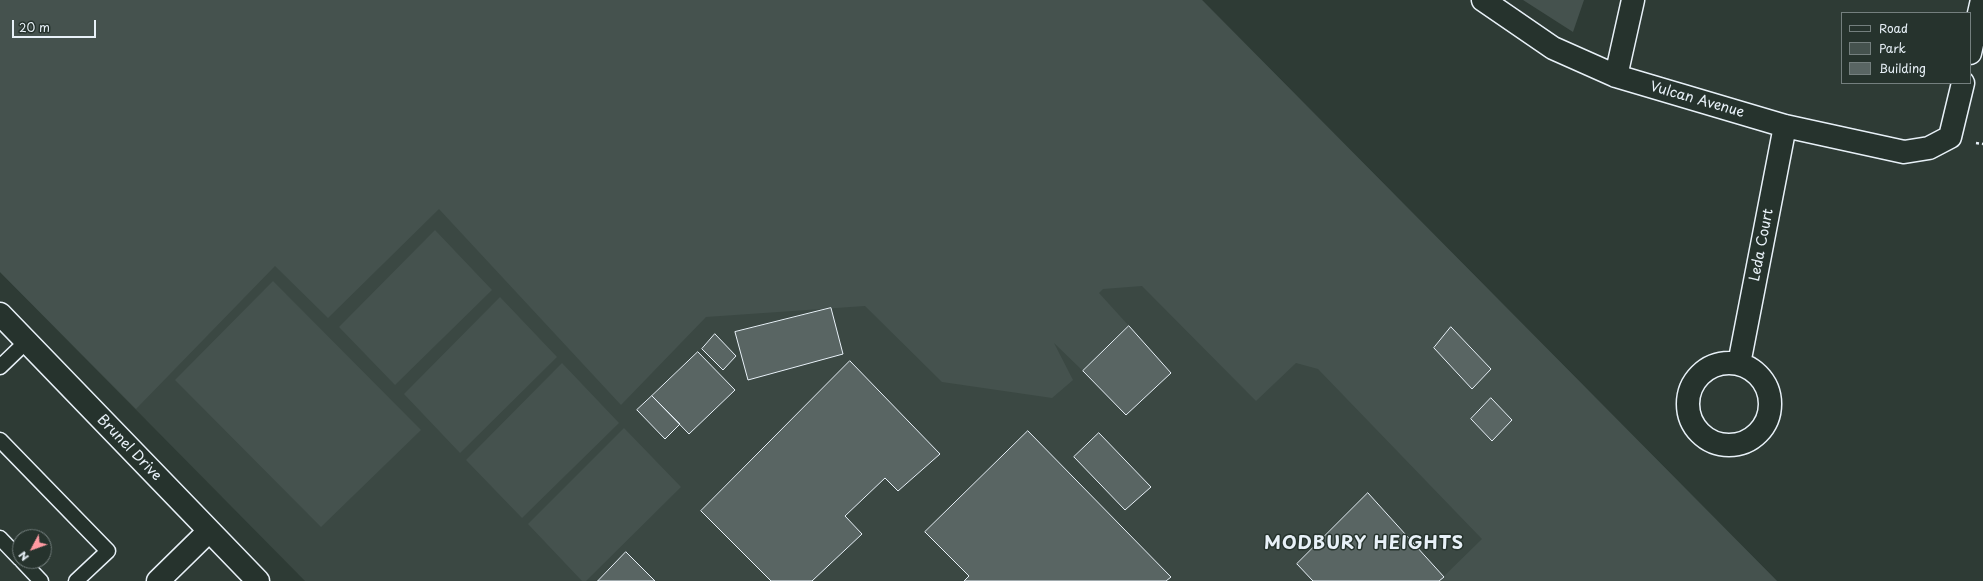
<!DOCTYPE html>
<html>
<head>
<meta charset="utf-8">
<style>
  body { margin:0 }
  #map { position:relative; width:1983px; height:581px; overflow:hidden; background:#2e3b35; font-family:"Playpen Sans",sans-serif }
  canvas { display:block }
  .legend { position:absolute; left:1841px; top:12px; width:130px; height:72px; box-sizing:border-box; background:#26332d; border:1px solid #747f7e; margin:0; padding:5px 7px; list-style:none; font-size:12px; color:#e8f1f8 }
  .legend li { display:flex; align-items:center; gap:8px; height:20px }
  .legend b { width:20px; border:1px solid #747f7e }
  .north { position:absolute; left:12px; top:529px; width:40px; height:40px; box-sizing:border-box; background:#26332d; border:1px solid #747f7e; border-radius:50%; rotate:229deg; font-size:11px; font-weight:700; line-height:16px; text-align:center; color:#e8f1f8 }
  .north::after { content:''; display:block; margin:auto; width:14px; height:18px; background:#ff9aa2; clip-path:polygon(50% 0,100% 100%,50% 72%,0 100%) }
  .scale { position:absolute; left:12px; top:20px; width:84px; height:18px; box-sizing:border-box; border:2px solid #e8f1f8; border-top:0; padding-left:5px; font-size:12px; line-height:14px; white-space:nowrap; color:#e8f1f8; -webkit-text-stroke:3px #26332d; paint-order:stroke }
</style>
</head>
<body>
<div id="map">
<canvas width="1983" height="581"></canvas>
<ul class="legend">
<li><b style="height:5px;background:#26332d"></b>Road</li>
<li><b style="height:11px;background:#45524e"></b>Park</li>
<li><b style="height:11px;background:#596563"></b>Building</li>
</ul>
<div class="north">N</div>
<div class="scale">20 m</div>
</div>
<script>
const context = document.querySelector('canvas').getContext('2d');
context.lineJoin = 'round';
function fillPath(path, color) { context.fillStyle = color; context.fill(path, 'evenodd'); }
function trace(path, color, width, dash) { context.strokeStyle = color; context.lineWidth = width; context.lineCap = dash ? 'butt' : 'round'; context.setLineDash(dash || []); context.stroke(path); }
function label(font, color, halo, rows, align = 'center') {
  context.font = font + ' "Playpen Sans",sans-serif'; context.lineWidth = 3; context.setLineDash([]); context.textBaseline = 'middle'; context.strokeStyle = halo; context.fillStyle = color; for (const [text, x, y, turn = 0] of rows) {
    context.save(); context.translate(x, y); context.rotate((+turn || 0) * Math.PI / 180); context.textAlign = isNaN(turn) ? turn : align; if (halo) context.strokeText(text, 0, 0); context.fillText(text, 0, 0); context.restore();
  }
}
const built = new Path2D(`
  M 0,0 L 1202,0 L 1777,581 L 305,581 L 0,272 Z`);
const green = new Path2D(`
  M 0,0 L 1202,0 L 1777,581 L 1439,581 L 1482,539 L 1318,369 L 1296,363 L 1256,401 L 1142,286 L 1103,289 L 1099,293 L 1129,326 L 1083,371 L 1054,343 L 1073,380 L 1052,398 L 942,382 L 865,306 L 706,317 L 621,405 L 439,209 L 328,318 L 275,266 L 136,409 L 0,272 Z
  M 1523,0 L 1584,0 L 1573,32 Z
  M 435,230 L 492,290 L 395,385 L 339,327 Z
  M 273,281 L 421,430 L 321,527 L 175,380 Z
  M 500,297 L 557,357 L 460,453 L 404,394 Z
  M 562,363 L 619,423 L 522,518 L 466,460 Z
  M 624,428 L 681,487 L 586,581 L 582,581 L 528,524 Z`);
const building = new Path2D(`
  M 831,308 L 843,354 L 748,380 L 735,332 Z
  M 1129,326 L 1171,373 L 1126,415 L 1083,371 Z
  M 1451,327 L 1491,369 L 1472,389 L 1434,348 Z
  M 715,334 L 736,356 L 723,370 L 702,349 Z
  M 698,352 L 735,390 L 689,434 L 652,396 Z
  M 850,361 L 940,454 L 898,491 L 885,478 L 845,516 L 862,534 L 812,581 L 771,581 L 701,511 Z
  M 652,396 L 680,424 L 665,439 L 637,410 Z
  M 1491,398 L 1512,420 L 1492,441 L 1471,419 Z
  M 1028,431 L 1171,577 L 1166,581 L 964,581 L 969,576 L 925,532 Z
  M 1099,433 L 1151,487 L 1125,510 L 1074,457 Z
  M 1368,493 L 1444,577 L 1439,581 L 1313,581 L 1297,564 Z
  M 626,552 L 655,581 L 598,581 Z`);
const path = new Path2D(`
  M 1976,143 L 1983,144`);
const service = new Path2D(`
  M 0,367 L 26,342
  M 0,440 L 108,551 L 76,581
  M 0,538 L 20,559
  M 22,561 L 41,581`);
const minor = new Path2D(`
  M 1483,0 L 1553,48 L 1616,76 L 1785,126 L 1904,152 L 1929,148 L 1950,137 L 1963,83
  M 1970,53 L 1982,0
  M 1616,76 L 1633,0
  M 0,314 L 258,581
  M1688 404a41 41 0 1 1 82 0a41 41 0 1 1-82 0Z
  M 1739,364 L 1785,126
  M 158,581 L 209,531`);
const streetNames = [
  ["Vulcan Avenue",1697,100,16],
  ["Leda Court",1762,245,-79],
  ["Brunel Drive",129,448,46]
];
const districtNames = [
  ["MODBURY HEIGHTS",1364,544]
];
fillPath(built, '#3b4843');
fillPath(green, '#45524e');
fillPath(building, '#596563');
trace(building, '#e8f1f8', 1);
trace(service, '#e8f1f8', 17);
trace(minor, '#e8f1f8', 25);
trace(path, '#e8f1f8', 2.5, [3, 3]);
trace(service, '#26332d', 14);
trace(minor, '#26332d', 22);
label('14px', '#e8f1f8', '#26332d', streetNames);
context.letterSpacing = '1px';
label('bold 18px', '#e8f1f8', '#26332d', districtNames);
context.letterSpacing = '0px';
</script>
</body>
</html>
